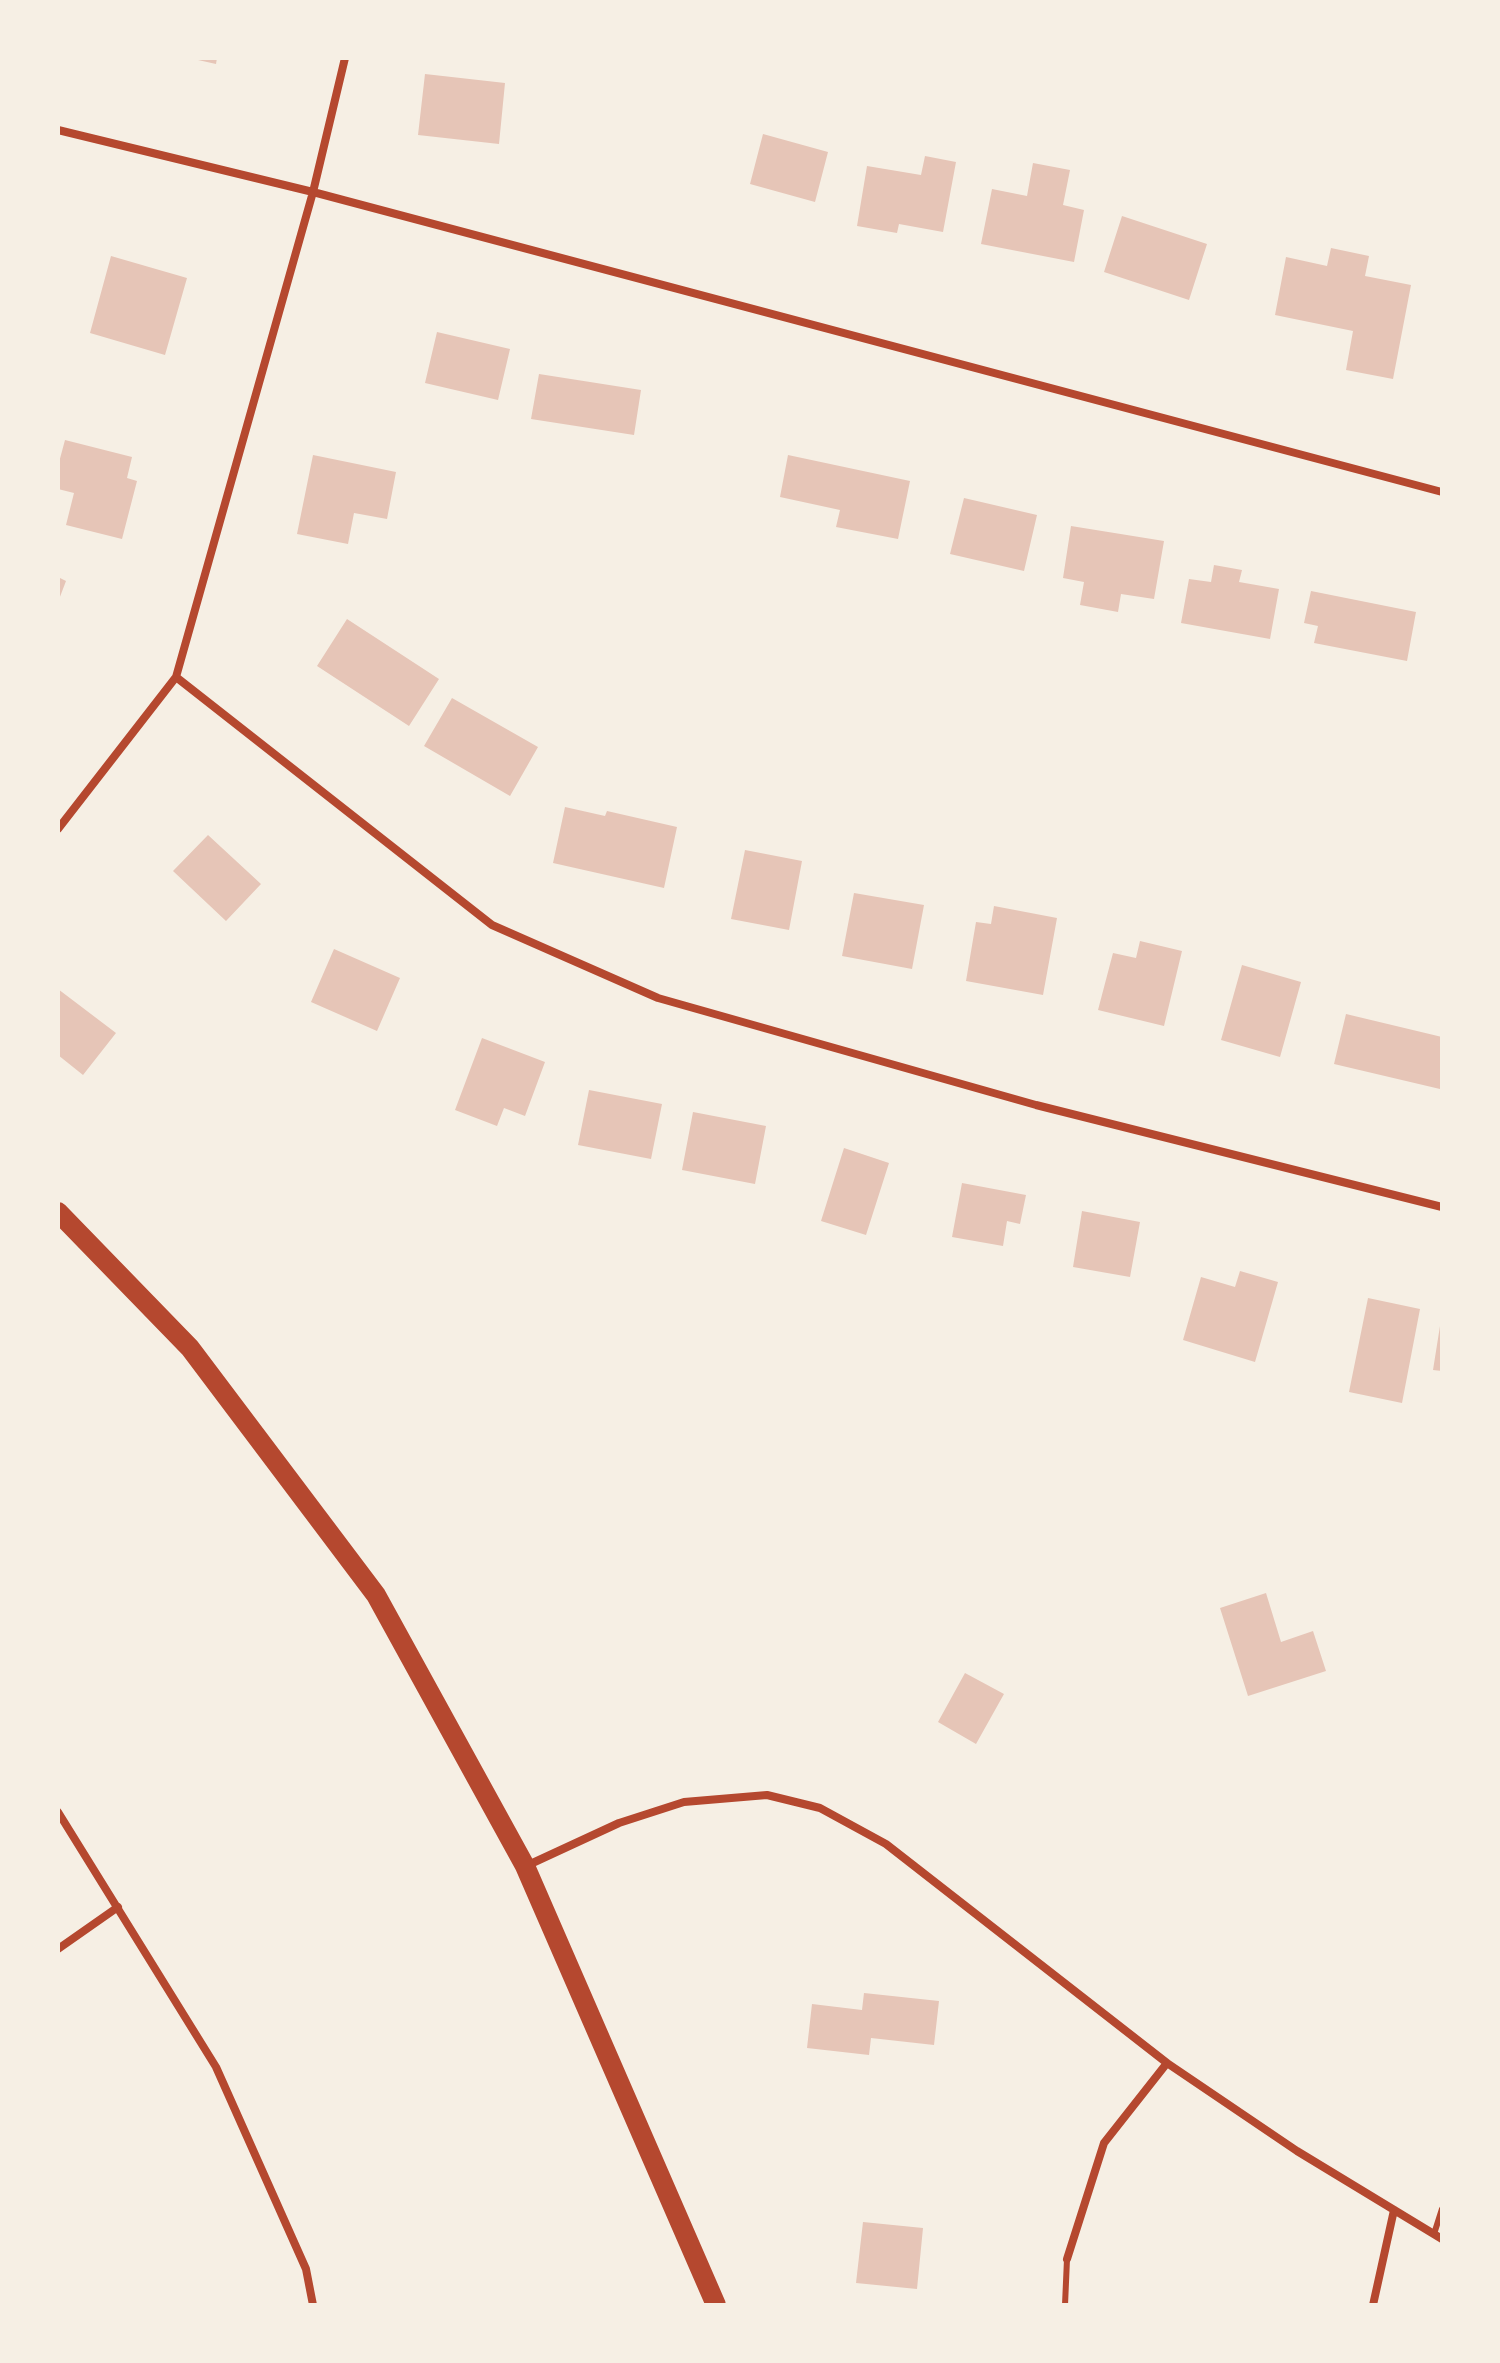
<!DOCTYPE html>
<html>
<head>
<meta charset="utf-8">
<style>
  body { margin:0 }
  #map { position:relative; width:1500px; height:2363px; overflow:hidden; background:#f6efe4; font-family:"Crimson Pro",serif }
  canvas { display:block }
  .frame { position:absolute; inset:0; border:60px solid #f6efe4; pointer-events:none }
</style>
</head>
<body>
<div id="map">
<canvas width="1500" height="2363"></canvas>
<div class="frame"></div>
</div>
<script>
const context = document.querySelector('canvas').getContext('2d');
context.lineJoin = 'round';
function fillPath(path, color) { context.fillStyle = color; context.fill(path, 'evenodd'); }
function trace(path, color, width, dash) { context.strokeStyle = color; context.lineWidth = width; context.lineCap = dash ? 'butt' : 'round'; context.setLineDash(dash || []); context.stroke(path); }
const building = new Path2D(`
  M 189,58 L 217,58 L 216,64 Z
  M 425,74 L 505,83 L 499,144 L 418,135 Z
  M 763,134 L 828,152 L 815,202 L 750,184 Z
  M 925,156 L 956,162 L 943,232 L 899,224 L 897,233 L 857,226 L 867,166 L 921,175 Z
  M 1033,163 L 1070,170 L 1063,205 L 1084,210 L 1074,262 L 981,244 L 992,189 L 1027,196 Z
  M 1122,216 L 1207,244 L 1189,300 L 1104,272 Z
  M 1331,248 L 1369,256 L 1365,276 L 1411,285 L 1393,379 L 1346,370 L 1353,331 L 1275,315 L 1286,257 L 1327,266 Z
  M 111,256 L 187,278 L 165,355 L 90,333 Z
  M 437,332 L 510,349 L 498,400 L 425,383 Z
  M 539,374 L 641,390 L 634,435 L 531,419 Z
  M 65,440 L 132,457 L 127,478 L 137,481 L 122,539 L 66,525 L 74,493 L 58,489 L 58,466 Z
  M 313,455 L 396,472 L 387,519 L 354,513 L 348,544 L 297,534 Z
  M 788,455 L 910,481 L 898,539 L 836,527 L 840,510 L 780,497 Z
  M 964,498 L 1037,515 L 1024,571 L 950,554 Z
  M 1071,526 L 1164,541 L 1154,599 L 1121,594 L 1118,612 L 1080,605 L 1084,582 L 1063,578 Z
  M 1214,565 L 1242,570 L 1239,582 L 1279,589 L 1270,639 L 1181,623 L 1189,579 L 1211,582 Z
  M 58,577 L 66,581 L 58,602 Z
  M 1311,591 L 1416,612 L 1407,661 L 1314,643 L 1318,626 L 1304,623 Z
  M 347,619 L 439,679 L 409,726 L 317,666 Z
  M 452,698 L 538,747 L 510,796 L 424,746 Z
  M 565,807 L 605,816 L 607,811 L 677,827 L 664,888 L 553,863 Z
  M 208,835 L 261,884 L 226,921 L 173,871 Z
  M 745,850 L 802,861 L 789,930 L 731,919 Z
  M 854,893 L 924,905 L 912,969 L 842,956 Z
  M 994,906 L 1057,918 L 1043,995 L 966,981 L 976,922 L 991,924 Z
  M 1140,941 L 1182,951 L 1164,1026 L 1098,1010 L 1113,953 L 1136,958 Z
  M 334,949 L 400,978 L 377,1031 L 311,1002 Z
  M 1242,965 L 1301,982 L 1280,1057 L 1221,1040 Z
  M 58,989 L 116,1033 L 83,1075 L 58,1055 Z
  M 1346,1014 L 1442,1037 L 1440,1089 L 1334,1064 Z
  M 482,1038 L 545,1062 L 525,1116 L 504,1108 L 497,1126 L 455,1110 Z
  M 589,1090 L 662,1104 L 651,1159 L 578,1145 Z
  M 693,1112 L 766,1126 L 755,1184 L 682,1170 Z
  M 844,1148 L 889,1163 L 866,1235 L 821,1221 Z
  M 962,1183 L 1026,1195 L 1020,1224 L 1007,1221 L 1003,1246 L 952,1237 Z
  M 1082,1211 L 1140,1222 L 1130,1277 L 1073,1267 Z
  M 1240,1271 L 1278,1282 L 1255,1362 L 1183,1340 L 1201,1277 L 1235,1287 Z
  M 1368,1298 L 1420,1309 L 1402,1403 L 1349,1392 Z
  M 1440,1326 L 1442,1326 L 1442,1371 L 1433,1370 Z
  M 1266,1593 L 1281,1642 L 1313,1631 L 1326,1671 L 1248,1696 L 1220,1608 Z
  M 965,1673 L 1004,1694 L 976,1744 L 938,1722 Z
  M 864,1993 L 939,2001 L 934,2045 L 871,2038 L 869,2055 L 807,2048 L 812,2004 L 862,2010 Z
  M 863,2222 L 923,2228 L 917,2289 L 856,2283 Z`);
const service = new Path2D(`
  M 1434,2234 L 1442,2209
  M 1065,2305 L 1067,2259`);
const minor = new Path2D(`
  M 58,130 L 313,192 L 1442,492
  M 176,677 L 492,925 L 658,998 L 1036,1105 L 1442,1207
  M 58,829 L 176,677 L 313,192 L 345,58
  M 58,1812 L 216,2067 L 306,2269 L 313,2305
  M 526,1866 L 619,1823 L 684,1802 L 767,1795 L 820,1808 L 886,1844 L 1167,2063 L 1297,2151 L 1442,2239
  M 58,1949 L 118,1907
  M 1067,2259 L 1104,2143 L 1167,2063
  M 1373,2305 L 1394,2210`);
const primary = new Path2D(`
  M 58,1212 L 190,1348 L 376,1595 L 525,1866 L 716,2305`);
fillPath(building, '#e6c5b7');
trace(service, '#b5482f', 6);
trace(minor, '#b5482f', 8);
trace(primary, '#b5482f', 20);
</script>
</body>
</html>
